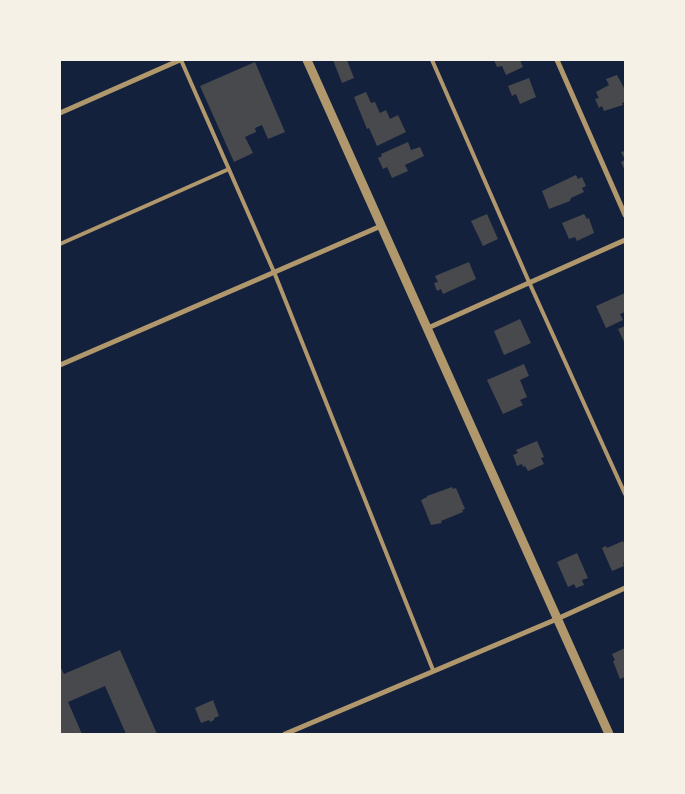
<!DOCTYPE html>
<html>
<head>
<meta charset="utf-8">
<style>
  body { margin:0 }
  #map { position:relative; width:685px; height:794px; overflow:hidden; background:#14213d; font-family:Rubik,sans-serif }
  canvas { display:block }
  .frame { position:absolute; inset:0; border:61px solid #f6f1e7; pointer-events:none }
</style>
</head>
<body>
<div id="map">
<canvas width="685" height="794"></canvas>
<div class="frame"></div>
</div>
<script>
const context = document.querySelector('canvas').getContext('2d');
context.lineJoin = 'round';
function fillPath(path, color) { context.fillStyle = color; context.fill(path, 'evenodd'); }
function trace(path, color, width, dash) { context.strokeStyle = color; context.lineWidth = width; context.lineCap = dash ? 'butt' : 'round'; context.setLineDash(dash || []); context.stroke(path); }
const building = new Path2D(`
  M 333,60 L 347,60 L 354,78 L 342,83 Z
  M 494,60 L 520,60 L 523,67 L 506,75 L 502,66 L 497,67 Z
  M 255,62 L 285,132 L 268,139 L 262,125 L 255,128 L 256,132 L 245,137 L 253,153 L 234,162 L 200,86 Z
  M 617,75 L 625,90 L 625,102 L 622,103 L 623,105 L 604,111 L 602,106 L 599,108 L 595,99 L 599,98 L 596,92 L 609,85 L 606,79 Z
  M 529,78 L 536,97 L 520,104 L 516,94 L 512,96 L 508,86 Z
  M 366,92 L 371,103 L 375,102 L 380,113 L 386,110 L 390,119 L 398,115 L 406,132 L 377,146 L 369,128 L 367,129 L 354,97 Z
  M 408,142 L 411,150 L 420,147 L 424,156 L 405,165 L 408,171 L 392,178 L 387,167 L 383,169 L 378,158 L 382,156 L 381,154 Z
  M 625,151 L 625,171 L 621,162 L 625,160 L 621,152 Z
  M 576,175 L 578,179 L 582,177 L 586,186 L 582,188 L 584,192 L 571,198 L 570,201 L 549,209 L 542,191 Z
  M 487,214 L 498,239 L 483,246 L 471,221 Z
  M 584,214 L 587,219 L 589,218 L 594,233 L 577,241 L 575,237 L 569,239 L 562,223 Z
  M 469,262 L 476,279 L 443,294 L 441,289 L 437,291 L 434,283 L 438,282 L 435,276 Z
  M 625,293 L 625,312 L 620,314 L 623,320 L 606,328 L 596,306 Z
  M 520,319 L 531,343 L 504,355 L 494,331 Z
  M 625,326 L 625,344 L 618,329 Z
  M 524,364 L 529,376 L 520,380 L 527,397 L 520,400 L 523,405 L 503,414 L 487,380 Z
  M 537,441 L 544,457 L 541,458 L 544,464 L 528,471 L 525,466 L 523,467 L 522,464 L 517,466 L 513,455 L 518,453 L 516,450 Z
  M 452,487 L 453,489 L 456,488 L 465,509 L 462,510 L 463,512 L 441,521 L 442,523 L 431,525 L 421,500 L 427,497 L 427,496 Z
  M 623,541 L 625,545 L 625,562 L 623,563 L 624,566 L 612,571 L 602,548 L 606,546 L 607,548 Z
  M 577,553 L 588,578 L 582,580 L 584,585 L 576,588 L 574,584 L 568,587 L 557,562 Z
  M 625,648 L 625,677 L 620,679 L 613,661 L 615,660 L 612,654 Z
  M 120,650 L 157,734 L 126,734 L 105,686 L 68,702 L 82,734 L 60,734 L 60,668 L 61,668 L 64,674 Z
  M 213,700 L 219,716 L 214,718 L 214,720 L 210,722 L 209,720 L 201,723 L 195,708 Z`);
const service = new Path2D(`
  M 181,60 L 274,272 L 433,670
  M 432,60 L 529,282 L 625,494
  M 60,244 L 229,169`);
const minor = new Path2D(`
  M 557,60 L 625,215
  M 60,113 L 180,60
  M 428,328 L 625,240
  M 60,365 L 381,226
  M 285,734 L 557,619 L 625,588`);
const tertiary = new Path2D(`
  M 307,60 L 609,734`);
fillPath(building, '#48494c');
trace(service, '#b1986c', 4);
trace(minor, '#b1986c', 5);
trace(tertiary, '#b1986c', 9);
</script>
</body>
</html>
